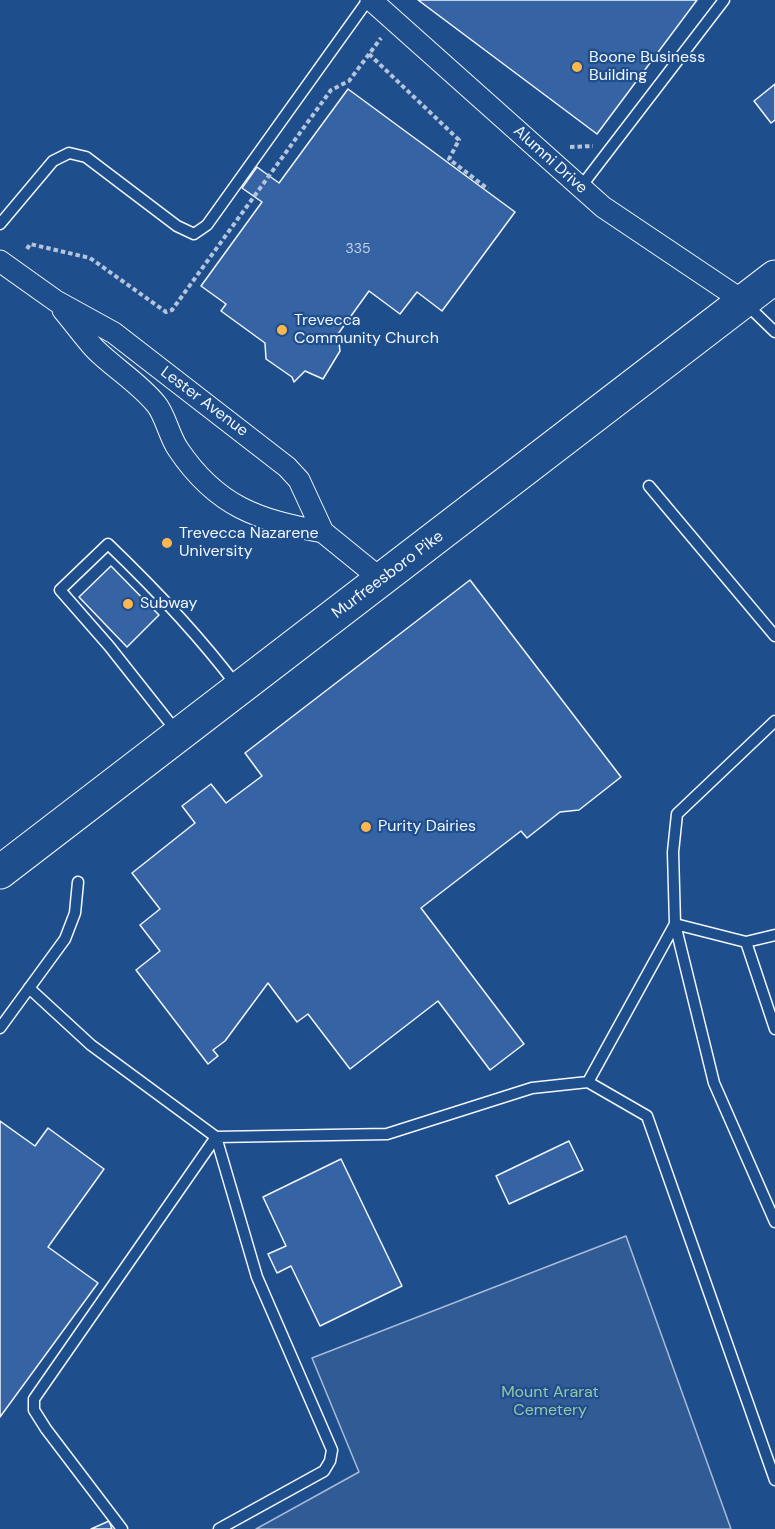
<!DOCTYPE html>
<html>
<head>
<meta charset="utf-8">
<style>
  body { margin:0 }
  canvas { display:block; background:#1f4e8c }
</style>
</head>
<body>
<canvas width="775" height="1529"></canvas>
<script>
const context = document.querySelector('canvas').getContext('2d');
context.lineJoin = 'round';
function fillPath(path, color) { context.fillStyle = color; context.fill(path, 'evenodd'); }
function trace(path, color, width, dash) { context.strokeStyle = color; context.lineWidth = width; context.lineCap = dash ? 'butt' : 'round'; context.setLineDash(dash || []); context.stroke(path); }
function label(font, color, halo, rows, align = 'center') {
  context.font = font + ' "DM Sans",sans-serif'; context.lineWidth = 4.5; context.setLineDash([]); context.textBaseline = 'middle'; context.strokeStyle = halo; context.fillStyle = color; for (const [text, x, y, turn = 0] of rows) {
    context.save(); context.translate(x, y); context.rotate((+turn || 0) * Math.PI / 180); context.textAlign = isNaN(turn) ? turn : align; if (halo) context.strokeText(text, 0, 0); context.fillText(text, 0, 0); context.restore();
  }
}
const built = new Path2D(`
  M 626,1236 L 731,1529 L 256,1529 L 359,1472 L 312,1358 Z`);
const building = new Path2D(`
  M 418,0 L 697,0 L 597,134 Z
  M 775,84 L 775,120 L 771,123 L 754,101 Z
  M 348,89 L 515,212 L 442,311 L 417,292 L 400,314 L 369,291 L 338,334 L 340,351 L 323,379 L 305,371 L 294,382 L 292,377 L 266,359 L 265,343 L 221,311 L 226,304 L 201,286 L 262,202 L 242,188 L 257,167 L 279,183 Z
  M 111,566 L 159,615 L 127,647 L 79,597 Z
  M 470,580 L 621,777 L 579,810 L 560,812 L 527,838 L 521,831 L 421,908 L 524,1044 L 490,1070 L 438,1001 L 350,1069 L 308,1014 L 297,1022 L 268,983 L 225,1041 L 213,1050 L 218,1056 L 208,1064 L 136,970 L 160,951 L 140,925 L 160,909 L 132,873 L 195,823 L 182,806 L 211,784 L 226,803 L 262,776 L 245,753 Z
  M 0,1121 L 35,1146 L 48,1128 L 104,1169 L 48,1247 L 98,1283 L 0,1417 Z
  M 569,1141 L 583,1170 L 509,1204 L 496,1176 Z
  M 341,1159 L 402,1286 L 320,1326 L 291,1266 L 277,1273 L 268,1254 L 286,1246 L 263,1197 Z
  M 109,1521 L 112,1529 L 91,1529 Z`);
const path = new Path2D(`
  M 369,54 L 459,140 L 449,159 L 488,189
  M 570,147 L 593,146
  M 27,249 L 30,244 L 90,258 L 166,312 L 172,310 L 331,90 L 349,81 L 381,38`);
const lane = new Path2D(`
  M 580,188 L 724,0
  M 0,224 L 53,161 L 69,153 L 86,157 L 177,226 L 194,234 L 207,225 L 368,0
  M 745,303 L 775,332
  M 649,486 L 775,636
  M 775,721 L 677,814 L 673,852 L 675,924 L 714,1083 L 775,1222
  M 177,732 L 109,646 L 60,590 L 108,544 C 156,590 197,633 237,686
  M 746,942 L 775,1029
  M 29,988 L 91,1045 L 216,1137 L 387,1134 L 532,1088 L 588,1082 L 647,1116 L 775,1480
  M 0,1028 L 65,939 L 75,913 L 78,882
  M 588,1082 L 675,924 L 746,942 L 775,935
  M 216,1137 L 257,1277 L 332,1450 L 330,1461 L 324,1471 L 219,1529
  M 122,1529 L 46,1429 L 34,1410 L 34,1399 L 216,1137`);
const street = new Path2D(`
  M 371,0 L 603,207 L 743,301
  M 0,261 L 56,301 L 114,333 L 287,467 L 299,480 L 323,532 L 382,580
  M 63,310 C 74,323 84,337 95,349 C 114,368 139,383 156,404 C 165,414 169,436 178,449 C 217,507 258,520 323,532`);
const primary = new Path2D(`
  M 0,872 L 775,277`);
const markers = [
  [577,67,6,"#ffb74d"],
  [282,330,6,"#ffb74d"],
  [167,543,6,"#ffb74d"],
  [128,604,6,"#ffb74d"],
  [366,827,6,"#ffb74d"]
];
const numberNames = [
  ["335",358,249]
];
const poiNames = [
  ["Boone Business",589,58],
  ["Building",589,76],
  ["Trevecca",294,321],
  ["Community Church",294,339],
  ["Trevecca Nazarene",179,534],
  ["University",179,552],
  ["Subway",140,604],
  ["Purity Dairies",378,827]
];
const streetNames = [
  ["Alumni Drive",550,160,42],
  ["Lester Avenue",204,402,37],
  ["Murfreesboro Pike",388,575,-37]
];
const parkNames = [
  ["Mount Ararat",550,1393],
  ["Cemetery",550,1411]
];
fillPath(built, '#305b95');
trace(built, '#a8bbd7', 1.5);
fillPath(building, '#3563a3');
trace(building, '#f2f6ff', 1.5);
trace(lane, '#f2f6ff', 13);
trace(street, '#f2f6ff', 23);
trace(primary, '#f2f6ff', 35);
trace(path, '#b3c4dc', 4, [4.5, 3]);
trace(lane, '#1f4e8c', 10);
trace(street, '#1f4e8c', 21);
trace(primary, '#1f4e8c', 33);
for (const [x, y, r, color] of markers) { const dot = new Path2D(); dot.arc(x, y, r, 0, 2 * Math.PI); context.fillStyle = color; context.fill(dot); trace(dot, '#1f4e8c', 2); }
label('14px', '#c3d1e8', null, numberNames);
label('16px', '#f2f6ff', '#1f4e8c', poiNames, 'left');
label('16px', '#f2f6ff', '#1f4e8c', streetNames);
label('16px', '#97c8a6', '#1f4e8c', parkNames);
</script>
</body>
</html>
